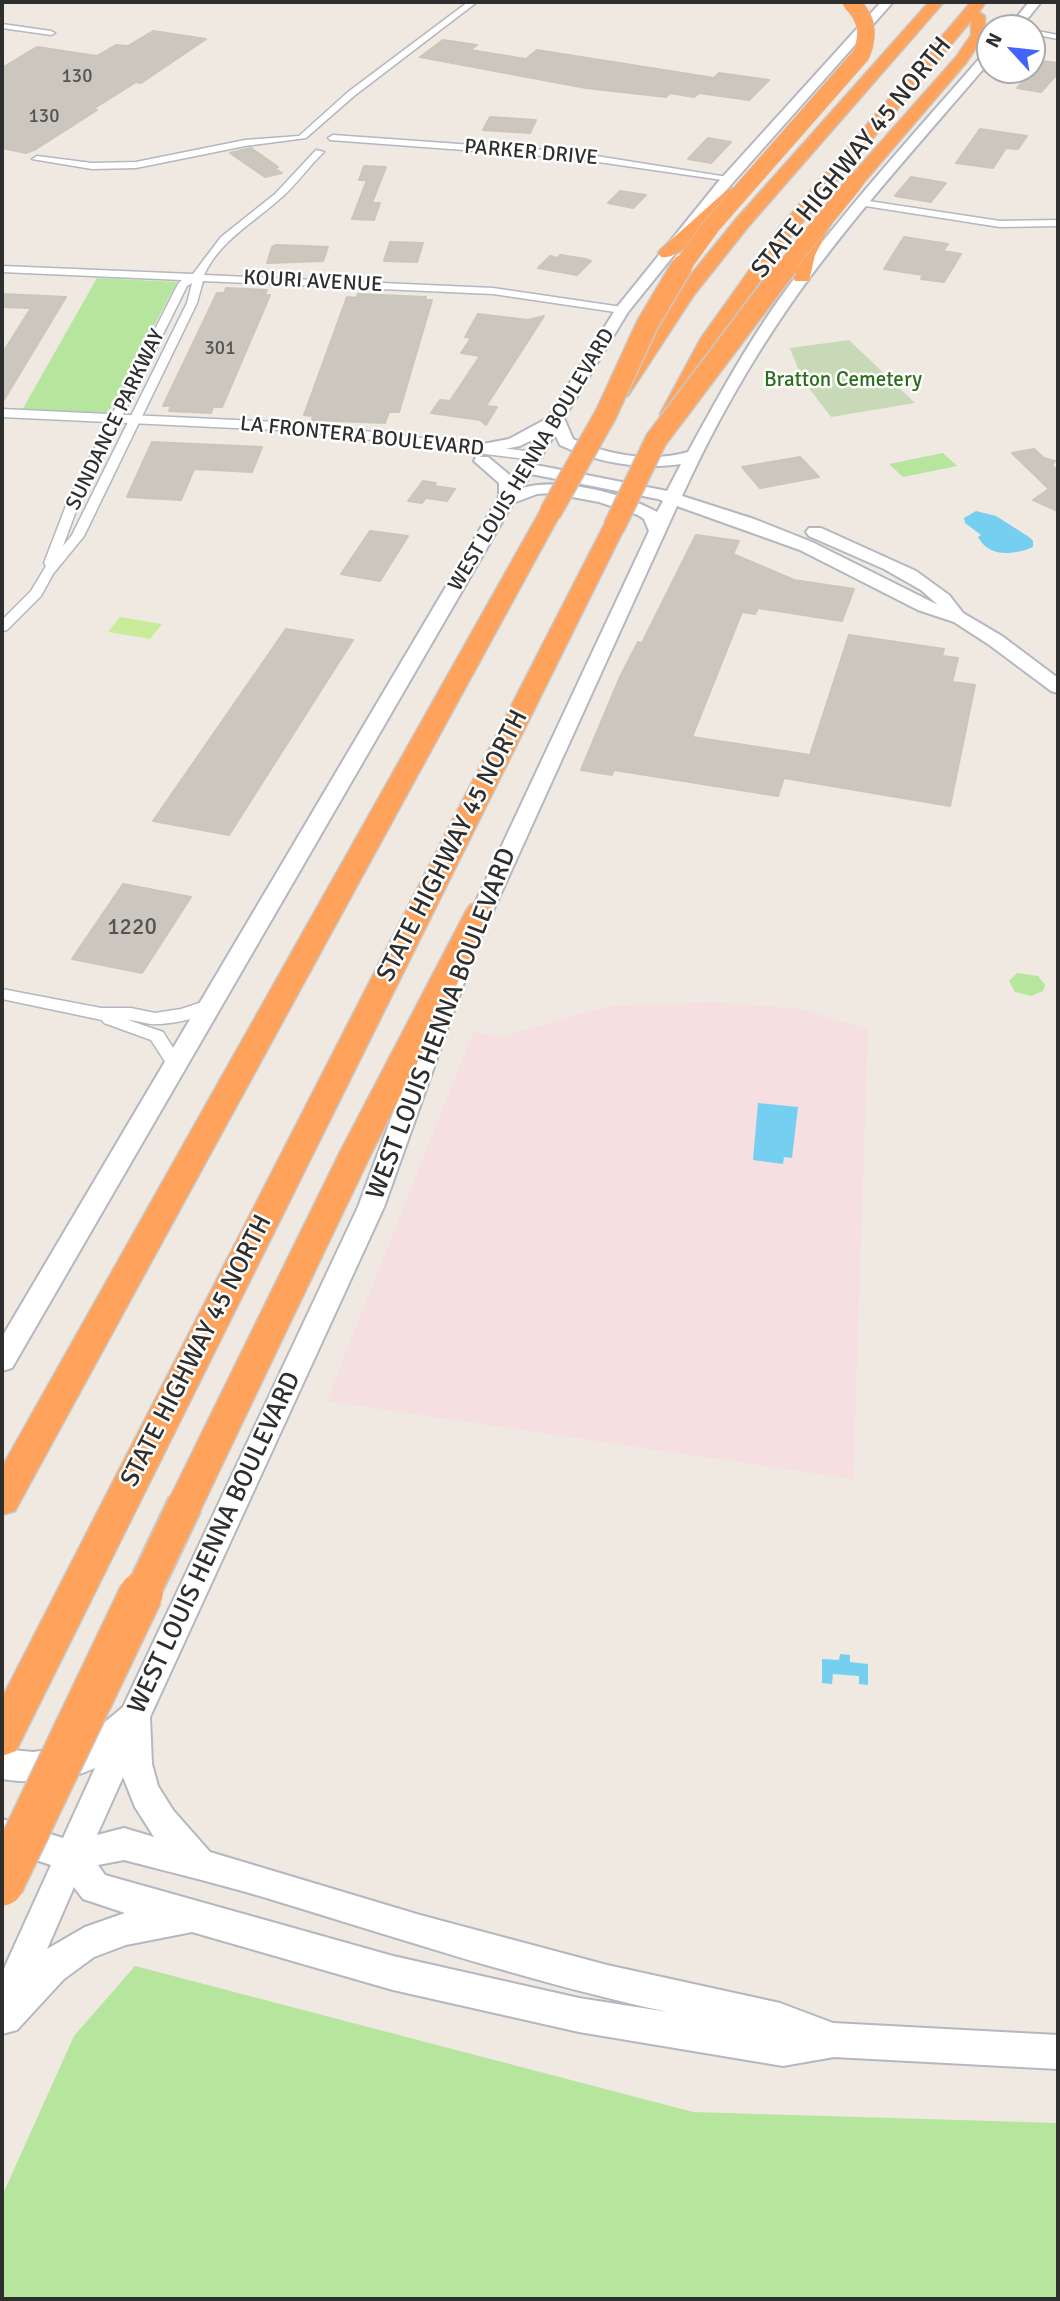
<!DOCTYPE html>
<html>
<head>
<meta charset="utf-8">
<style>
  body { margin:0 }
  #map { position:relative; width:1060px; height:2301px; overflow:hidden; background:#efe9e1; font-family:Signika,sans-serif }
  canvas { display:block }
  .frame { position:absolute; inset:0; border:4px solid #2e2e2e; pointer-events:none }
  .north { position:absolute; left:976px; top:14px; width:70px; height:70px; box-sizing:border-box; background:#fff; border:2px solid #ababab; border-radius:50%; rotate:297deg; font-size:19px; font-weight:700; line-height:28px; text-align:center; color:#2e2e2e }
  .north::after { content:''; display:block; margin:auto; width:24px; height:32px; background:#4264fb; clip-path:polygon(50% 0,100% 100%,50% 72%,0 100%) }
</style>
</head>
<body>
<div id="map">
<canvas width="1060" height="2301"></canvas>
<div class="frame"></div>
<div class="north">N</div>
</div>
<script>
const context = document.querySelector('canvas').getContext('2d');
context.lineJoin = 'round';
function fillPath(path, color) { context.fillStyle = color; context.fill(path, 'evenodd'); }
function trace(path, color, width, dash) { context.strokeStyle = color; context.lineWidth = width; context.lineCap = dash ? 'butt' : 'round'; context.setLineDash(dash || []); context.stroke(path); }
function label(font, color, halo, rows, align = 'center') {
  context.font = font + ' Signika,sans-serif'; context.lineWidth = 5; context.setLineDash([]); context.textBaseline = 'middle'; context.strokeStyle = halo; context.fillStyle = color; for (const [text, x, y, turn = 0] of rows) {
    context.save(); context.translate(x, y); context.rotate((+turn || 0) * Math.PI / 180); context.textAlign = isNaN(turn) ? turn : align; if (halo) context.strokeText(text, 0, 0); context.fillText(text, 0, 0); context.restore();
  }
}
const medical = new Path2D(`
  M 714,1002 L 801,1009 L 868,1030 L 853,1479 L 327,1401 L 473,1032 L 501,1037 L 609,1006 Z`);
const green = new Path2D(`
  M 97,278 L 177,282 L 107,415 L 21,412 Z
  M 943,453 L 957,466 L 903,477 L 889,464 Z
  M 1017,973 L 1038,976 L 1045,985 L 1043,991 L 1031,996 L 1015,992 L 1009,981 Z
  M 135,1966 L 693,2112 L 1058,2123 L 1058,2299 L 2,2299 L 2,2196 L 74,2036 Z`);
const cemetery = new Path2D(`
  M 849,340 L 915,403 L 831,417 L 802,379 L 790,348 Z`);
const pitch = new Path2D(`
  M 120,617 L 162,624 L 150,639 L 108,632 Z`);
const water = new Path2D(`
  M 976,511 L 996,516 L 1029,537 L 1033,541 L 1033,547 C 1014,555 989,558 978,537 L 981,535 L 965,523 L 964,518 Z
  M 758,1103 L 798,1107 L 792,1158 L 784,1157 L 783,1164 L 753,1160 Z
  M 840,1654 L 850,1655 L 850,1662 L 868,1664 L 868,1685 L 859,1684 L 859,1676 L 833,1674 L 832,1684 L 822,1683 L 822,1659 L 839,1660 Z`);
const building = new Path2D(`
  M 153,31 L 206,39 L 141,83 L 136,82 L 93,109 L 97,110 L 36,149 L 26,153 L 2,148 L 2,68 L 37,47 L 97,56 L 116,45 L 128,46 Z
  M 443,40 L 477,45 L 470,50 L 526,59 L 537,50 L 714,78 L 719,73 L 769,80 L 749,100 L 699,93 L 694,97 L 670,93 L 666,97 L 586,88 L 420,57 Z
  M 1042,61 L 1058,63 L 1058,73 L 1041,92 L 1017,88 Z
  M 490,117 L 536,120 L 530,133 L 483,130 Z
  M 980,129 L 1027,136 L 1018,149 L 1006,148 L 993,168 L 956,163 Z
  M 708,138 L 731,142 L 711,163 L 688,159 Z
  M 251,148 L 278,167 L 274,168 L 282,173 L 265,177 L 230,153 Z
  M 364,166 L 386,167 L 372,203 L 380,203 L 374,220 L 352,219 L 367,180 L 359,180 Z
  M 911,177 L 946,183 L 931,202 L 895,196 Z
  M 620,191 L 646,195 L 633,208 L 608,203 Z
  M 904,237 L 948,244 L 943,251 L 961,254 L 944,282 L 921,279 L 923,275 L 884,269 Z
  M 390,242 L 423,243 L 417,262 L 384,261 Z
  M 276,245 L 305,246 L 328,247 L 323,261 L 267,263 L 272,247 Z
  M 560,255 L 586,259 L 591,261 L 577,275 L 538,268 L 550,256 L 558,258 Z
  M 226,288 L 267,290 L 265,295 L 270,295 L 222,407 L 213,407 L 211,413 L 169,411 L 171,406 L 163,406 L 217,293 L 224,293 Z
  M 2,294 L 66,297 L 2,403 L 2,354 L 31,308 L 2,307 Z
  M 358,294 L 426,297 L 425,300 L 432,300 L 399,412 L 389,412 L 385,423 L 312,420 L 313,416 L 304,415 L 347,297 L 356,298 Z
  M 478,314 L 528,320 L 544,316 L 486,406 L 497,407 L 486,425 L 480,420 L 431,413 L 440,400 L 450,401 L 480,356 L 461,353 L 471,338 L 465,337 Z
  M 152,442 L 262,447 L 252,472 L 194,469 L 181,500 L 127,497 Z
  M 1034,449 L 1044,458 L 1055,461 L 1052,465 L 1058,472 L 1058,511 L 1033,500 L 1049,489 L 1012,453 Z
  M 800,457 L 819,477 L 760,488 L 742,467 Z
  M 423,481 L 436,483 L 434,486 L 455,489 L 447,501 L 426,498 L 422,503 L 408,501 Z
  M 370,531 L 408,536 L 380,581 L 341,574 Z
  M 696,535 L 739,541 L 733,554 L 794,580 L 854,589 L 842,621 L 758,608 L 755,614 L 742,612 L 692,737 L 810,755 L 849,635 L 944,649 L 942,656 L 958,658 L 952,682 L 975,685 L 950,806 L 784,778 L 778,796 L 614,770 L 612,775 L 581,770 L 620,677 L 638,642 L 642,643 Z
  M 286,629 L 353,640 L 229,835 L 153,821 Z
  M 123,884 L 191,897 L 142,973 L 72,959 Z`);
const minor = new Path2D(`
  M 468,2 L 477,2 L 354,96 L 306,138 L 245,146 L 136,168 L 92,169 L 32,159 L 37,156 L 92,163 L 136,162 L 245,140 L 299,136 L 348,92 Z
  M 2,24 L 51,31 L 55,33 L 51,35 L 2,28 Z
  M 1032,30 L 1058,35 L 1058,39 L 1032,34 Z
  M 333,135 L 571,152 L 734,178 L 729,181 L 571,158 L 330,140 L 328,138 Z
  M 316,150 L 324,152 C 309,166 297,184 282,197 C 255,222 220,240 204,275 L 493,288 L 622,307 L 627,310 L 622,313 L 493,294 L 203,281 L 197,303 L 84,536 L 53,574 L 41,596 L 7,630 L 2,631 L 2,620 L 31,591 L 46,566 L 44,563 L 67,503 L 178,284 L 182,280 L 2,272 L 2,266 L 193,274 L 221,237 L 275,194 ZM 192,283 L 187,303 L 72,535 L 63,546 L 79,503 L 187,286 Z
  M 862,200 L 1000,221 L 1058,220 L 1058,226 L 1000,227 L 859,205 L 857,203 Z
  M 2,989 L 101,1008 L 131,1008 L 155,1013 L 181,1009 L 208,1000 L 216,1005 C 205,1018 173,1024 157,1024 C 147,1025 137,1020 128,1020 L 163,1032 L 182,1062 L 174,1068 L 168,1066 L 151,1040 L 104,1023 L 102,1020 L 2,999 Z`);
const tertiary = new Path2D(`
  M 2,409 L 299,423 L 534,452 L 541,456 L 534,460 L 299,431 L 2,417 Z`);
const secondary = new Path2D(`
  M 881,2 L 893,2 L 728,188 L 628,312 L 564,418 L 573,439 C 607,455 652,463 688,452 C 716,401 744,349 778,301 C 841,213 915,133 986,51 L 990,50 L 990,61 C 922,141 850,219 790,305 C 749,364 712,430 682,496 L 754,519 L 812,542 L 938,605 L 921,590 L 884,569 L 809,536 L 806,532 L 809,528 L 821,528 L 916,571 L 949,595 L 963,613 L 1002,636 L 1058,678 L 1058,693 L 1051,691 L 988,644 L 954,622 L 918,610 L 800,550 L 677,506 L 483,933 L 480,938 L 464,938 L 461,933 L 649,531 L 644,519 L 638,515 L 599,502 L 551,493 L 537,494 L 513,503 L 12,1368 L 2,1371 L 2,1337 L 499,497 L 499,483 L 474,461 L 476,457 L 488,457 L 512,477 L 536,438 L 520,446 L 479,454 L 471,449 L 473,446 L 509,439 L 548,418 L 617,307 L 718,182 ZM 555,434 L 560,445 C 597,463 641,470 681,464 L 667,491 L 536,465 ZM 531,474 L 658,499 L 663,501 L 657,512 C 623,493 560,477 522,488 Z
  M 1029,2 L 1041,2 L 1020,28 L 1008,28 Z
  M 454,973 L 462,975 L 465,980 L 384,1207 L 150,1717 L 152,1764 L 158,1786 L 173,1810 L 210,1852 L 420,1915 L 607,1965 L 780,2003 L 833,2023 L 1058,2035 L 1058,2069 L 834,2057 L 783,2066 L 579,2032 L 393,1990 L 192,1932 L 126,1945 L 94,1957 L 64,1979 L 17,2030 L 2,2034 L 2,1973 L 51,1865 L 2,1849 L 2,1819 L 63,1838 L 95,1768 C 66,1781 33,1784 2,1779 L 2,1749 L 33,1752 L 76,1746 L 123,1707 L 358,1207 L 443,980 L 446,975 ZM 123,1777 L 135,1807 L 154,1837 L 124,1828 L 97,1835 ZM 124,1860 C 174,1873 224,1885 273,1900 C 404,1940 534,1983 668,2012 L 579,1998 L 393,1956 L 105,1875 L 98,1865 ZM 74,1887 L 83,1899 L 125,1913 L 85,1927 L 47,1949 Z`);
const motorway = new Path2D(`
  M 929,2 L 944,2 L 748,227 L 694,295 L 628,396 L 614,396 L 611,392 L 680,288 L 736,219 Z
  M 971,2 L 986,2 L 979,12 L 985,16 L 985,35 L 966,63 L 860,187 L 848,187 L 845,183 L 848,179 L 956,57 L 971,35 L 971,21 L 792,235 L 721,338 L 677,418 L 663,418 L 660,414 L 701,338 L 780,227 Z
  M 734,188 L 743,193 L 740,197 C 725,212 681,262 661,257 L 658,253 L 661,249 L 728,189 Z
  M 825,213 L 834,218 L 815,255 L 809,281 L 795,281 L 793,277 C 796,261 808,217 825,213 Z
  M 550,506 L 558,508 L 561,513 L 15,1511 L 2,1515 L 2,1467 L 539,513 L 542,508 Z
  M 614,520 L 622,522 L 625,527 L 16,1751 L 2,1756 L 2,1698 L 603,527 L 606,522 Z
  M 480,902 L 490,905 L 494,911 L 372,1152 L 198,1515 L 185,1519 L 172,1515 L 167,1504 L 340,1152 L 466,911 L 470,905 Z`);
const motorwayBridgeFar3 = new Path2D(`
  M 681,268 L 712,225 L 861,55 C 870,34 867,18 851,2
  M 785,268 L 854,183`);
const motorwayBridgeFar2 = new Path2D(`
  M 550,513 L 606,414 L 647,325 L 682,266
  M 614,527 L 656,440 L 787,266`);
const motorwayBridgeFar1 = new Path2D(`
  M 141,1596 L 185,1504`);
const motorwayBridge = new Path2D(`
  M 2,1884 L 141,1594`);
const farNumbernames = [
  ["130",77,77],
  ["130",44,117],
  ["301",220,349]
];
const farStreetnames = [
  ["PARKER DRIVE",531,153,5],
  ["KOURI AVENUE",313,282,3],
  ["SUNDANCE PARKWAY",116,420,-64],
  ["LA FRONTERA BOULEVARD",362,437,6],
  ["WEST LOUIS HENNA BOULEVARD",532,460,-59]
];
const farParknames = [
  ["Bratton Cemetery",843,380]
];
const numberNames = [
  ["1220",132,928]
];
const streetNames = [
  ["STATE HIGHWAY 45 NORTH",852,158,-51],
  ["STATE HIGHWAY 45 NORTH",453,846,-63],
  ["WEST LOUIS HENNA BOULEVARD",442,1024,-69],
  ["STATE HIGHWAY 45 NORTH",197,1351,-63],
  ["WEST LOUIS HENNA BOULEVARD",215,1543,-65]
];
fillPath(medical, '#f5dfe0');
fillPath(green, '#b6e59e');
fillPath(cemetery, '#c8d9b8');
fillPath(pitch, '#c9ec9a');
fillPath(water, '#75cff0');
fillPath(building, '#cbc7bf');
trace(building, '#cbc5ba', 2);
trace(minor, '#b4b7c1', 3);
trace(tertiary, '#b4b7c1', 3);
trace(secondary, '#b4b7c1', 4);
trace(motorway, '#c9c9c9', 3);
fillPath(minor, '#fff');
fillPath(tertiary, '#fff');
fillPath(secondary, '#fff');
fillPath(motorway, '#ffa35c');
trace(motorwayBridgeFar3, '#c9c9c9', 18, []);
trace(motorwayBridgeFar2, '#c9c9c9', 24, []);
trace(motorwayBridgeFar1, '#c9c9c9', 38, []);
trace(motorwayBridge, '#c9c9c9', 46, []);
trace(motorwayBridgeFar3, '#ffa35c', 17);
trace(motorwayBridgeFar2, '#ffa35c', 21);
trace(motorwayBridgeFar1, '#ffa35c', 34);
trace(motorwayBridge, '#ffa35c', 43);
label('19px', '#555452', null, farNumbernames);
label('21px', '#2e2e2e', '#fff', farStreetnames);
label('21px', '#2c6e1b', '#fff', farParknames);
label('23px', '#555452', null, numberNames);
label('26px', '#2e2e2e', '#fff', streetNames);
</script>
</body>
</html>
